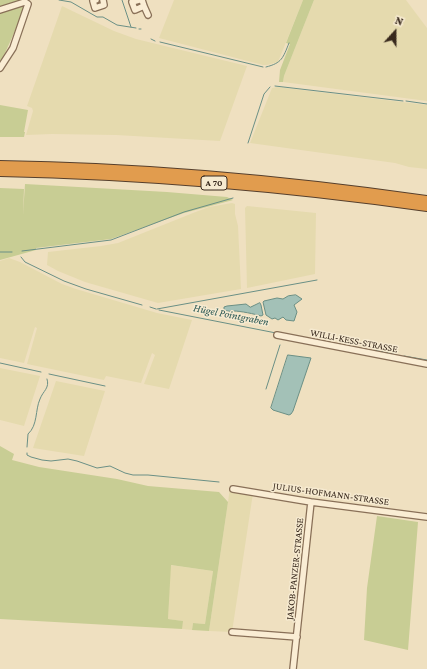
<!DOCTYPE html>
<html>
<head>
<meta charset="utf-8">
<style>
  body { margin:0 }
  #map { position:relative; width:427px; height:669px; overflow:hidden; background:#efe0c0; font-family:"Crimson Pro",serif }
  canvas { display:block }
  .north { position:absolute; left:375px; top:12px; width:40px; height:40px; -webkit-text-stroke:3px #f6ead0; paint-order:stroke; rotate:21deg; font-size:11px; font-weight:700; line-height:16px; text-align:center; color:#38291d }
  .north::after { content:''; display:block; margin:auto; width:14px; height:18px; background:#38291d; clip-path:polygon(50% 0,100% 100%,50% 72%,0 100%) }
</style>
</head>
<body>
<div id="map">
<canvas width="427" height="669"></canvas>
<div class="north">N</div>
</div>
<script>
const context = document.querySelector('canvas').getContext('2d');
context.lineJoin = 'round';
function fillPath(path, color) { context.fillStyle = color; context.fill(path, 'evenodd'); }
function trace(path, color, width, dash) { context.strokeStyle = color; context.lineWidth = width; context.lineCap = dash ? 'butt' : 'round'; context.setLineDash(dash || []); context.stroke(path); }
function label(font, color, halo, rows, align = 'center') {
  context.font = font + ' "Crimson Pro",serif'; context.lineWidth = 3; context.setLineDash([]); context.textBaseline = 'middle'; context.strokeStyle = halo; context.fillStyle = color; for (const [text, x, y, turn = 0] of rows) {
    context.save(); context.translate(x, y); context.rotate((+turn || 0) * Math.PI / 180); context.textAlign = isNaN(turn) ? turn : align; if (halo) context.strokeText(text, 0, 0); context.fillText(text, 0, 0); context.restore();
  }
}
const farmland = new Path2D(`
  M 174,0 L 303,0 L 278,62 L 267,65 L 263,65 L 159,38 Z
  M 314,0 L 406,0 L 427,28 L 427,101 L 283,82 L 284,76 Z
  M 62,6 L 114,31 L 136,39 L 247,66 L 220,141 L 116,135 L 52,134 L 26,135 L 33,111 L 32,108 L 27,106 Z
  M 277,87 L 427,105 L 427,169 L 409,167 L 395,163 L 250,143 L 272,88 Z
  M 232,203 L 235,204 L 235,214 L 238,226 L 241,289 L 158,303 L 85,282 L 58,271 L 47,265 L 48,252 L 101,246 L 118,243 L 193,213 L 209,207 Z
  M 247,206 L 316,213 L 315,274 L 247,288 L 245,208 Z
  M 9,258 L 20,262 L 62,284 L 76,289 L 157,313 L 192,320 L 169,389 L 144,384 L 155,355 L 152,353 L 141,383 L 106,376 L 104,380 L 27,364 L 37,328 L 35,327 L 24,363 L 0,358 L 0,261 Z
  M 0,368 L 40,376 L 24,426 L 0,420 Z
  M 56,381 L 105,391 L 84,456 L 33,448 Z
  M 230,488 L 253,493 L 232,632 L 209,631 Z
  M 170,565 L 213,571 L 205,624 L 193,623 L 192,630 L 182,629 L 182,621 L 168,619 Z`);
const green = new Path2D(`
  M 0,0 L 29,0 L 0,64 Z
  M 303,0 L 314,0 L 284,76 L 283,82 L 279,82 L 280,70 L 290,44 L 286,43 Z
  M 0,105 L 28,110 L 24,132 L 25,132 L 24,137 L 0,137 Z
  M 25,184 L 167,192 L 227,197 L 233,200 L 184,213 L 111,239 L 36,248 L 36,250 L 0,260 L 0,188 L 24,189 L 23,215 Z
  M 0,446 L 14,454 L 12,460 L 39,467 L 117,479 L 148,486 L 219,492 L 228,502 L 209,631 L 192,630 L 193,623 L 205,624 L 213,571 L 171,565 L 168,619 L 183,621 L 182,629 L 0,619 Z
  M 377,516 L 418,522 L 408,650 L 364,640 L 367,588 Z`);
const water = new Path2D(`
  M 296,295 L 302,299 L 294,305 L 297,312 L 294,321 L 286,320 L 283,317 L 278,320 L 275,318 L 272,319 L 266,315 L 263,302 L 264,301 L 277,298 L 283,299 L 288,296 Z
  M 260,303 L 261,305 L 263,315 L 261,316 C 255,314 240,311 234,311 C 230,311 229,312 224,310 L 224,307 L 227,306 L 246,304 L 250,307 Z
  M 288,355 L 311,358 L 293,411 L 291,414 L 289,415 L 273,410 L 271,408 Z`);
const stream = new Path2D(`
  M 59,0 L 71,2 L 90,13 L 97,17 L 103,17 L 117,25 L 136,28
  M 122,0 L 131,27
  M 145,0 L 147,5
  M 139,29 L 141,29
  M 151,39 L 155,41
  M 160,42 L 263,67
  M 266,67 C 282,63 283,58 289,43
  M 275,86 L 403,101
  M 406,101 L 427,104
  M 248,143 L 264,94 L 270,87
  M 22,251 L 111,240 L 184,212 L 233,198
  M 0,252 L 12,252
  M 21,257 L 25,262 L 64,281 L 86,289 L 142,305
  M 150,307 L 156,309
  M 157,309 L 317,280
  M 159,310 L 276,333
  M 312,339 L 365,349
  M 374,350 L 394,354
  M 404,356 L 427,360
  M 0,363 L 41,372
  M 49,374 L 105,386
  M 266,389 L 280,345
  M 27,447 L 28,434 C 38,425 35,410 40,399 C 43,391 50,388 47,379
  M 27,453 L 27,455 L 31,457 L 42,460 L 51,461 L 68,459 L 77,461 L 97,468 L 110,466 L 125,473 L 133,475 L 148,475 L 219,482`);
const minor = new Path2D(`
  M 96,0 L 93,1 L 95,8 L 104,5 L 103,0
  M 139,0 L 132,2 L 135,10 L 144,6 L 142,0
  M 144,6 L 148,15
  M 0,10 L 25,2 L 28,4 L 13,48 L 0,68
  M 277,335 L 427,364
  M 233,489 L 311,502 L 427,517
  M 232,632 L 297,637
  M 293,669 L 311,502`);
const highway = new Path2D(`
  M 0,165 C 143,167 286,180 427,200
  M 0,172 C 143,175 285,187 427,207`);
const shields = [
  [214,183,26]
];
const shieldNames = [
  ["A 70",214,183]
];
const streetNames = [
  ["WILLI-KESS-STRASSE",354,341,11],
  ["JULIUS-HOFMANN-STRASSE",331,494,8],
  ["JAKOB-PANZER-STRASSE",295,569,-84]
];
const waterNames = [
  ["Hügel Pointgraben",231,315,11]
];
fillPath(farmland, '#e5daae');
fillPath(green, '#c8cd94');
fillPath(water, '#a3c1b7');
trace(water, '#6a8f85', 1);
trace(stream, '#6a8f85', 1);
trace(minor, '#897058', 8);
trace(highway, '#563f2c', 10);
trace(minor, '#faedd4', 5.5);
trace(highway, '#e19c4e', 8);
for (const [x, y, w] of shields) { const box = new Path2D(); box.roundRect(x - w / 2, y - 7, w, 14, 3); context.fillStyle = '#f6ead0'; context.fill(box); trace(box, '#38291d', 1); }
label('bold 9px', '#38291d', null, shieldNames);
label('10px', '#38291d', '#f6ead0', streetNames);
label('italic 11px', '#2b5854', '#f6ead0', waterNames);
</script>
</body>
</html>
